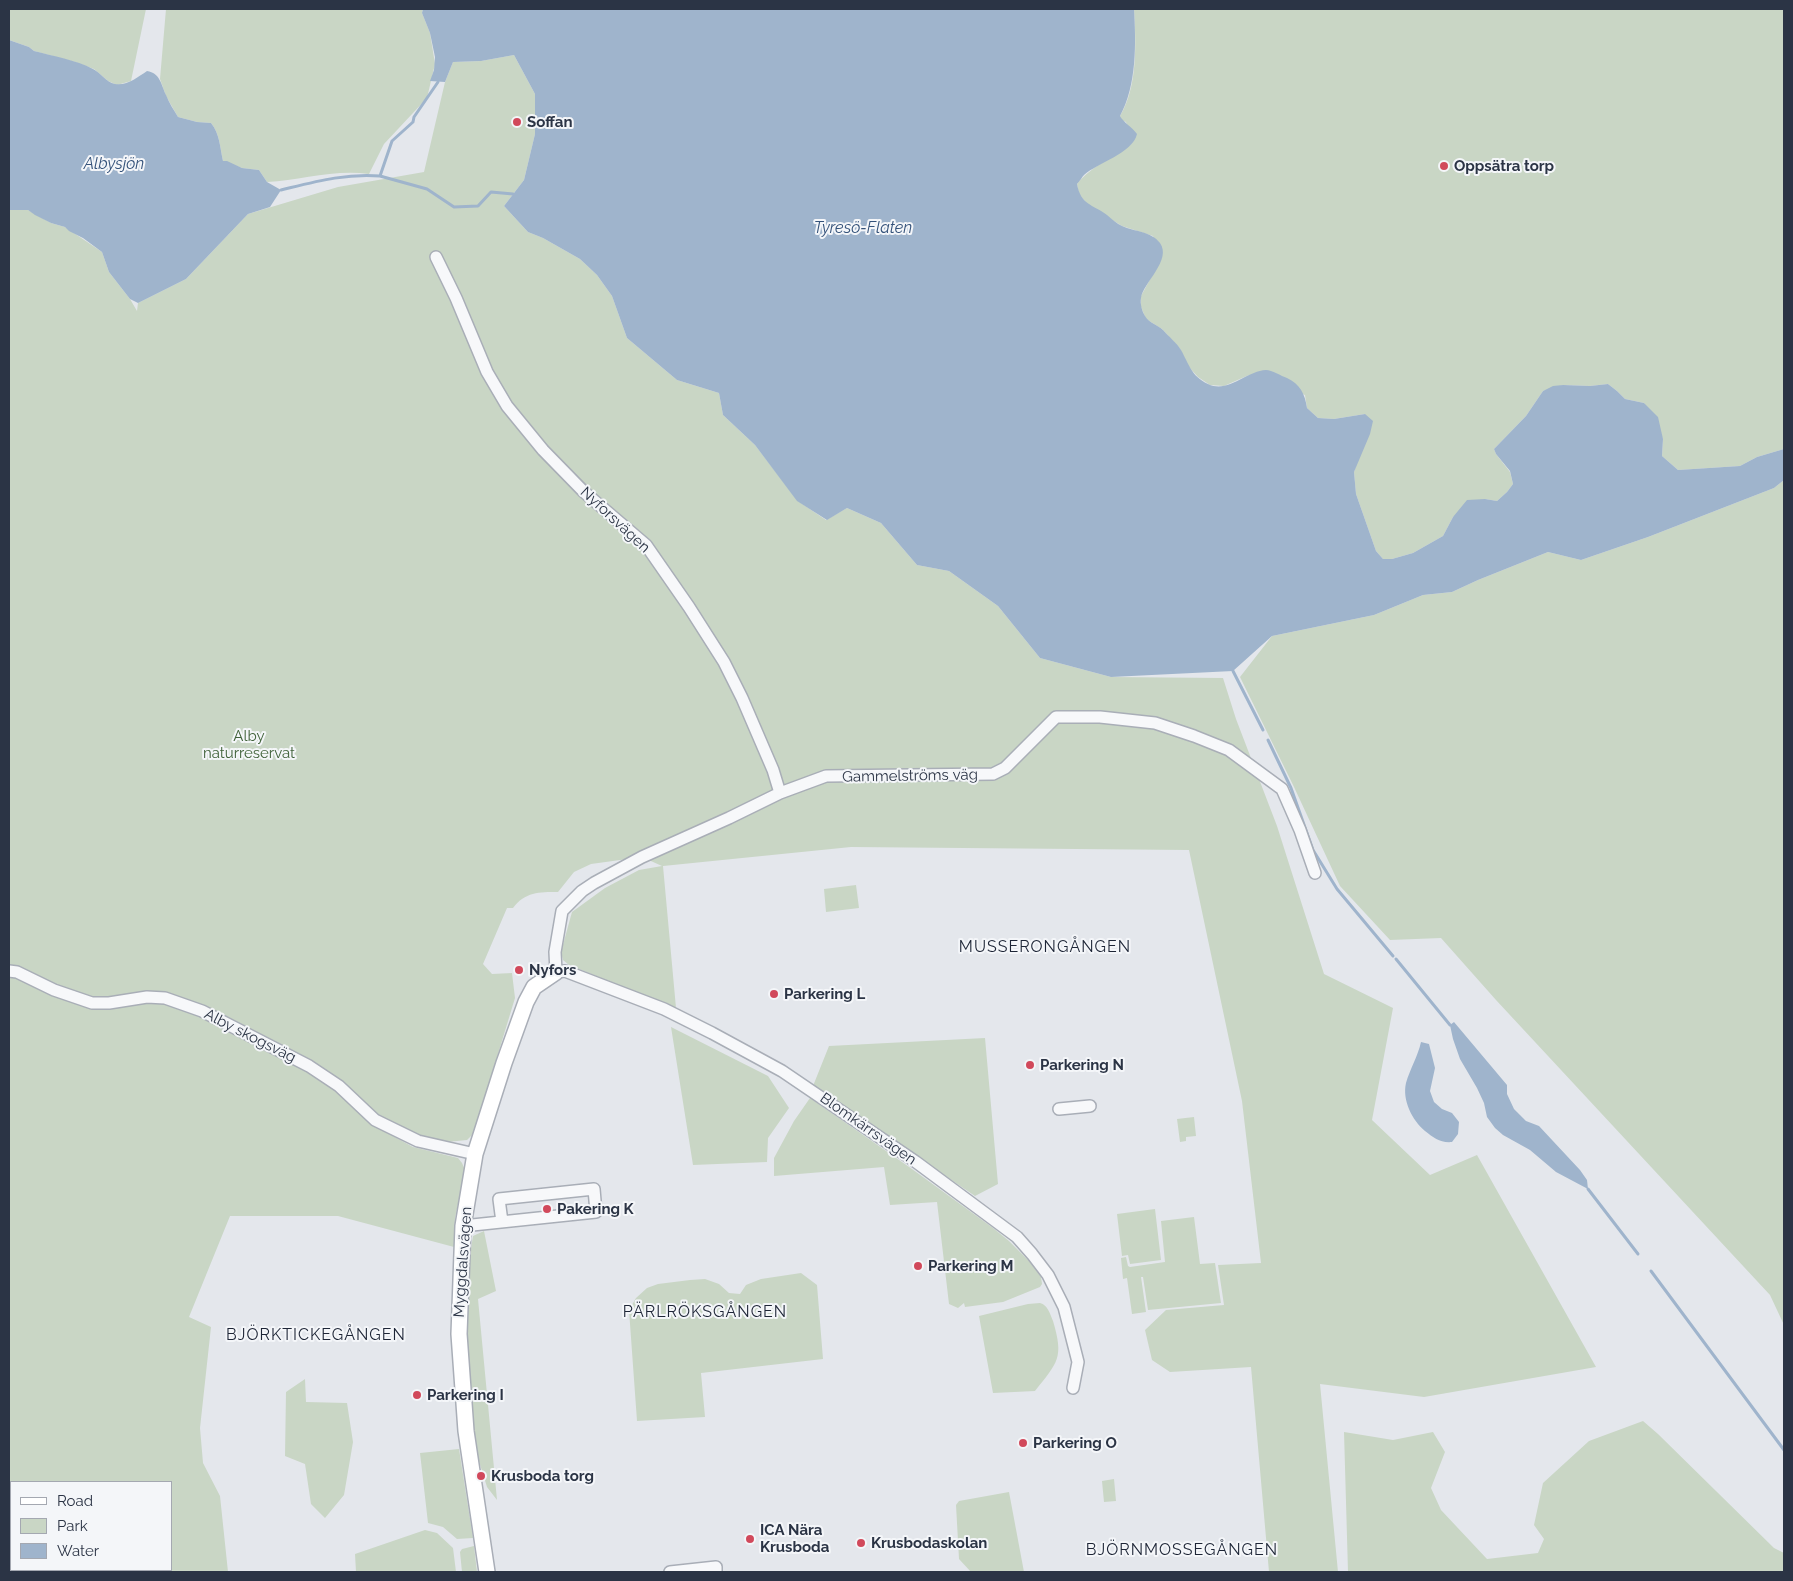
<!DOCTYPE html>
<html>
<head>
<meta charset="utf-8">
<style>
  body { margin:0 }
  #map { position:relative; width:1793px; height:1581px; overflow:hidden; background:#e4e7ec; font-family:Raleway,sans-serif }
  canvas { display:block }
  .frame { position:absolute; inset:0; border:10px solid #2b3445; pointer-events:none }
  .legend { position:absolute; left:10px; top:1481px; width:162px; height:90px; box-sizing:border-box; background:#f4f6f9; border:1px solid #a4a8b1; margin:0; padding:6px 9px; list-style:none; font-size:15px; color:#2b3445 }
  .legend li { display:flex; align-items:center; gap:10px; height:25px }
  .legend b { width:25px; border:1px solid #a4a8b1 }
</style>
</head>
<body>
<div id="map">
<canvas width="1793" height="1581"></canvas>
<div class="frame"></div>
<ul class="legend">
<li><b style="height:6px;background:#fff"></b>Road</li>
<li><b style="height:14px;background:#c9d6c5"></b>Park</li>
<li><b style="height:14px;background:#9fb4cc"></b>Water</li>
</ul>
</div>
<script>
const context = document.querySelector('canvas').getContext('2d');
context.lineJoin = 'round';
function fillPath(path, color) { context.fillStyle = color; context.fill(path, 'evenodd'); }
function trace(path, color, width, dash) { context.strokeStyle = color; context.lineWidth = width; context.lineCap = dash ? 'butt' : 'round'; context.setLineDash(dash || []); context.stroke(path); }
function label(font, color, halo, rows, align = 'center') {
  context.font = font + ' Raleway,sans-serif'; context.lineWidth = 4; context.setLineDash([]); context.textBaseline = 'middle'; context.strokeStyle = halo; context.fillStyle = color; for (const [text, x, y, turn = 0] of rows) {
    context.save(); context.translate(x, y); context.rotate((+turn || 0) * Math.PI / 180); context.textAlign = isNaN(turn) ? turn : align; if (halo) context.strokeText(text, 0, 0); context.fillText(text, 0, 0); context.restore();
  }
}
const green = new Path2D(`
  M 9,9 L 146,9 L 131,81 L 117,85 L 108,81 L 94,69 L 75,62 L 34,51 L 29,47 L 9,40 Z
  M 166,9 L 423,9 L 422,13 L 430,33 L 435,64 L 427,98 L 384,144 L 369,174 C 335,169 301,180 267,182 L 259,170 L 242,168 L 223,161 C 220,148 220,134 211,123 L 197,122 L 178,117 L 166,96 L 160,79 Z
  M 1134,9 L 1784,9 L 1784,449 L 1757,457 L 1740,466 L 1678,470 L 1662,456 L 1663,439 L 1644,403 L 1625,399 L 1617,391 L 1608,384 L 1590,386 L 1563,385 L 1543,391 L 1526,416 L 1494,449 L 1496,454 L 1510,472 L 1513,484 L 1507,492 L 1497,501 L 1485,499 L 1453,517 L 1443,536 L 1413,553 L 1392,559 L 1383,559 L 1376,551 L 1356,494 L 1354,472 L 1358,459 L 1365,414 L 1334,419 L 1318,418 L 1307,408 L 1305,395 L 1249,375 L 1224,386 L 1210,385 L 1198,377 L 1188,366 L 1180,349 L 1162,329 L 1146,319 L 1141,307 L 1141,296 L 1160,261 L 1153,236 L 1122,226 L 1088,205 L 1079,194 L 1077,184 C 1091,166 1115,157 1132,143 L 1126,122 L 1121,120 L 1120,116 C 1138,86 1136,43 1134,9 Z
  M 514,55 L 535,94 L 535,134 L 524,180 L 504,206 L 528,232 L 543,238 L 580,259 L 597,275 L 612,296 L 627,338 L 677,380 L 719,393 L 723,415 L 755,445 L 798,501 L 826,520 L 847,508 L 881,523 L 917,565 L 949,571 L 998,606 L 1040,658 L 1111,677 L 1223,678 L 1236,719 L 1277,826 L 1324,974 L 1393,1008 L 1372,1120 L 1430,1175 L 1477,1155 L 1596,1367 L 1424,1397 L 1320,1384 L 1338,1572 L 1269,1572 L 1251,1367 L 1170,1372 L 1152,1360 L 1145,1330 L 1166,1310 L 1224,1305 L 1218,1265 L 1261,1263 L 1242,1101 L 1189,850 L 851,847 L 663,866 L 676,1008 L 569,965 L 563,960 L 561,952 L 572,912 L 605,888 L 639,870 L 662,866 L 642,857 L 591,864 L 574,872 L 558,892 C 539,892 525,892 513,908 L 507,908 L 483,964 L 492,974 L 512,973 L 515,998 L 474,1133 L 467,1140 L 447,1142 L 418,1135 L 377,1115 L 345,1085 L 315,1064 L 292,1052 L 282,1058 L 331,1085 L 371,1124 L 413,1147 L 458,1158 L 462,1163 L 465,1170 L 455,1218 L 454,1247 L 338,1216 L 230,1216 L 189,1317 L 211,1327 L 200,1428 L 203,1463 L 220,1496 L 228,1572 L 9,1572 L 9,210 L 28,210 L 51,223 L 65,227 L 102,252 L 109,272 L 130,299 L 137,311 L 138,303 L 186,279 L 248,214 L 338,187 L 424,172 L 445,82 L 453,62 L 481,61 ZM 11,1482 L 171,1482 L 171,1570 L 11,1570 Z
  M 1784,480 L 1784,1325 L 1770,1295 L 1496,1000 L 1441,938 L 1390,940 L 1340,886 L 1294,787 L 1240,677 L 1272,636 L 1374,615 L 1423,595 L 1452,592 L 1478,580 L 1548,552 L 1581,560 L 1648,537 L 1774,488 Z
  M 856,885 L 859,908 L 826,912 L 824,889 Z
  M 671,1027 L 768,1076 L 789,1108 L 768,1138 L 767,1162 L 693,1165 Z
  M 985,1038 L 998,1184 L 975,1196 L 813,1086 L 829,1046 Z
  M 810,1098 L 912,1169 L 993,1228 L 1009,1241 L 1030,1262 L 1041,1277 L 1042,1284 L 1040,1287 L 1003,1302 L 965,1307 L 964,1303 L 958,1308 L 949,1304 L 937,1202 L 890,1205 L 884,1167 L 774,1176 L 774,1158 L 794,1121 Z
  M 1194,1117 L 1196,1136 L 1186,1137 L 1186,1141 L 1180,1142 L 1177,1119 Z
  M 1155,1209 L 1161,1260 L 1130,1264 L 1128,1255 L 1122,1256 L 1117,1214 Z
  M 1194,1217 L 1200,1264 L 1215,1263 L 1221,1303 L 1148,1310 L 1143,1277 L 1141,1277 L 1146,1312 L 1132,1314 L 1127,1278 L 1123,1279 L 1121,1258 L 1126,1257 L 1128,1266 L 1130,1267 L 1165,1262 L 1161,1221 Z
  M 484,1231 L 496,1291 L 478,1299 L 497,1500 L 487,1487 L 478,1458 L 469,1401 L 467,1344 L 469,1262 L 473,1236 Z
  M 801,1273 L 817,1285 L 823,1359 L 701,1373 L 705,1417 L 637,1421 L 629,1310 L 636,1298 L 647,1288 L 658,1284 L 690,1280 L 705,1279 L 719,1284 L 729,1293 L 740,1294 L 746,1285 L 761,1279 Z
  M 1040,1303 C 1048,1305 1050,1314 1053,1321 C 1064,1358 1058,1362 1035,1391 L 993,1393 L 979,1316 L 1028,1304 Z
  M 305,1379 L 306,1402 L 347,1403 L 353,1442 L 344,1495 L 325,1518 L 311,1504 L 305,1464 L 285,1456 L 286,1392 Z
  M 1643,1421 L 1658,1434 L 1774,1548 L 1784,1553 L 1784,1572 L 1348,1572 L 1344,1432 L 1393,1440 L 1433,1432 L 1445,1452 L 1431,1488 L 1441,1510 L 1487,1559 L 1538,1553 L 1544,1539 L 1534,1525 L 1543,1483 L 1589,1441 Z
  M 459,1449 L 473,1538 L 457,1539 L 443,1527 L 428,1523 L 420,1453 Z
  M 1114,1479 L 1116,1501 L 1104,1502 L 1102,1481 Z
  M 1009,1492 L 1024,1572 L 971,1572 L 959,1559 L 956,1505 L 959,1501 Z
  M 425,1530 L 437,1533 L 453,1548 L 456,1572 L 356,1572 L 355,1554 Z
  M 474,1546 L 477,1572 L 462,1572 L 460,1552 L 462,1549 Z`);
const water = new Path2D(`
  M 423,9 L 1134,9 C 1136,43 1137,85 1120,116 C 1123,122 1132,127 1137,134 C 1133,153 1097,163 1084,175 C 1082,177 1080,181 1077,184 C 1081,205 1092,204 1107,215 C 1112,219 1117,224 1122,226 C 1135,232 1151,231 1160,243 C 1172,260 1143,283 1141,298 C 1140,304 1142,311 1145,316 C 1149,323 1158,325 1163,330 C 1168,336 1177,343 1181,350 C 1189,364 1191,376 1208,384 C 1228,394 1246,371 1266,370 C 1272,370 1281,376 1287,378 C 1300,384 1305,394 1307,408 L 1318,418 L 1334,419 L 1365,414 L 1373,421 L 1370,434 L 1354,472 L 1356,494 L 1376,551 L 1383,559 L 1392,559 L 1413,553 L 1443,536 L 1453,517 L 1467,500 L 1485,499 L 1497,501 L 1507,492 L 1513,484 L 1510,471 L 1496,454 L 1494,449 L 1526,416 L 1543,391 L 1553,386 L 1563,385 L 1590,386 L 1608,384 L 1617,391 L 1625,399 L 1644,403 L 1658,417 L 1663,439 L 1662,456 L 1678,470 L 1740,466 L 1757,457 L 1784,449 L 1784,480 L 1774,488 L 1648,537 L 1581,560 L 1548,552 L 1478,580 L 1452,592 L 1423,595 L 1374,615 L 1272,636 L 1233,671 L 1111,677 L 1040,658 L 998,606 L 949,571 L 917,565 L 881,523 L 847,508 L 827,520 L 797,501 L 755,445 L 723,415 L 719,393 L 677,380 L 627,338 L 612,296 L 597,275 L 580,259 L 543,238 L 528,232 L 504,206 L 524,180 L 535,134 L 535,94 L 514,55 L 481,61 L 453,62 L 445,82 L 430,81 L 434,70 L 435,57 L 430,33 L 422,13 Z
  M 9,40 L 29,47 L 34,51 C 53,56 76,60 93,69 C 101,73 106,82 115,84 C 127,86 138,77 147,71 C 160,73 161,84 166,95 C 169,103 174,110 178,117 L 197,122 L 211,123 C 220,134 220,148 223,161 L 227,161 L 242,168 L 259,170 L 267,182 L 281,190 L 270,207 L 248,214 L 186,279 L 138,303 L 130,299 L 109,272 L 102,252 L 83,238 L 69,231 L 65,227 L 51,223 L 35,215 L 28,210 L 9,210 Z
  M 1454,1022 L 1507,1085 L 1507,1094 L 1514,1109 L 1526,1121 L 1539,1126 L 1580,1170 L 1587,1180 L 1588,1189 L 1556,1172 L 1530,1150 L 1503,1135 L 1495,1128 L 1487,1117 L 1484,1103 L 1477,1088 L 1460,1059 L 1453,1039 L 1450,1025 Z
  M 1421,1042 L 1429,1044 L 1435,1068 L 1430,1091 L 1434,1102 L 1442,1109 L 1452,1113 L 1459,1122 L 1458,1134 L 1452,1142 C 1440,1143 1434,1138 1425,1131 C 1412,1120 1402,1100 1406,1083 C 1410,1069 1418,1056 1421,1042 Z`);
const stream = new Path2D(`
  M 380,176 L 427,189 L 454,207 L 478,206 L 491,192 L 513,194
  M 281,190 C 314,182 346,173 380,176 L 392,141 L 413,122 L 414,117 L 438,82
  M 1233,671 L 1263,730
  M 1268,740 L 1291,788 L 1313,850 L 1337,889 L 1393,956
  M 1396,959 L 1450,1025
  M 1588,1189 L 1638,1254
  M 1651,1271 L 1784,1450`);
const street = new Path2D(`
  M 436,257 L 456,298 L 487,372 L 507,406 L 543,450 L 584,492 L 646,545 L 689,607 L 724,662 L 742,698 L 773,770 L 780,793
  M 9,971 L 17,972 L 54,990 L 92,1003 L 109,1003 L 147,997 L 165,998 L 202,1011 L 309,1066 L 339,1086 L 375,1120 L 418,1141 L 475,1154
  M 1059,1109 L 1090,1106
  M 463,1226 L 596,1212 L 594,1189 L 499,1199 L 502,1222
  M 1073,1388 L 1078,1362 L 1064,1307 L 1048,1275 L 1032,1254 L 1017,1237 L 916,1162 L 782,1071 L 712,1033 L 664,1009 L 565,971 L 556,972 L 555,952 L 562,911 L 582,891 L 594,883 L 642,857 L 729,818 L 780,793 L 826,776 L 993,774 L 1005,768 L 1056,717 L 1100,717 L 1155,723 L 1194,736 L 1229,750 L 1282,789 L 1300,830 L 1315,873
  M 670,1572 L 716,1567 L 716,1572`);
const secondary = new Path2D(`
  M 487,1572 L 466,1431 L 459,1334 L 463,1226 L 475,1154 L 504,1063 L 526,1002 L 534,987 L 556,972`);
const markers = [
  [517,122,5,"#d1495b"],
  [1444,166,5,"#d1495b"],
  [519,970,5,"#d1495b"],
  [774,994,5,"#d1495b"],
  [1030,1065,5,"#d1495b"],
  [547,1209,5,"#d1495b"],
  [918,1266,5,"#d1495b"],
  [417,1395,5,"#d1495b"],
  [1023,1443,5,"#d1495b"],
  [481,1476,5,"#d1495b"],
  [750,1539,5,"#d1495b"],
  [861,1543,5,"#d1495b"]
];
const poiNames = [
  ["Soffan",527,122],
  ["Oppsätra torp",1454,166],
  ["Nyfors",529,970],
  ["Parkering L",784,994],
  ["Parkering N",1040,1065],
  ["Pakering K",557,1209],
  ["Parkering M",928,1266],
  ["Parkering I",427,1395],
  ["Parkering O",1033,1443],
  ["Krusboda torg",491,1476],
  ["ICA Nära",760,1530],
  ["Krusboda",760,1547],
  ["Krusbodaskolan",871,1543]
];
const streetNames = [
  ["Nyforsvägen",615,520,43],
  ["Gammelströms väg",910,776,-1],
  ["Alby skogsväg",250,1036,27],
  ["Blomkärrsvägen",868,1129,35],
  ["Myggdalsvägen",463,1262,-86]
];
const parkNames = [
  ["Alby",249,736],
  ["naturreservat",249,753]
];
const waterNames = [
  ["Albysjön",114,164],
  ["Tyresö-Flaten",863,228]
];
const neighbourhoodNames = [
  ["MUSSERONGÅNGEN",1045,947],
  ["PÄRLRÖKSGÅNGEN",705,1312],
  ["BJÖRKTICKEGÅNGEN",316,1335],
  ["BJÖRNMOSSEGÅNGEN",1182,1550]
];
fillPath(green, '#c9d6c5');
fillPath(water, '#9fb4cc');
trace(stream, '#9fb4cc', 3);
trace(street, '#a9aeb7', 14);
trace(secondary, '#a9aeb7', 18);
trace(street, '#f7f8fa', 11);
trace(secondary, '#fff', 15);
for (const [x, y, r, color] of markers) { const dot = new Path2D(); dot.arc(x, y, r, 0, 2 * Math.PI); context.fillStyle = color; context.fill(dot); trace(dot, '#f4f6f9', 2); }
label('bold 15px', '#2b3445', '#f4f6f9', poiNames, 'left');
label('15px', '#2b3445', '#f4f6f9', streetNames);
label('15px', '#3f6138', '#f4f6f9', parkNames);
label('italic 16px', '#34527a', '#f4f6f9', waterNames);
context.letterSpacing = '1px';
label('16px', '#1d2536', '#f4f6f9', neighbourhoodNames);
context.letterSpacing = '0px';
</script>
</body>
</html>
